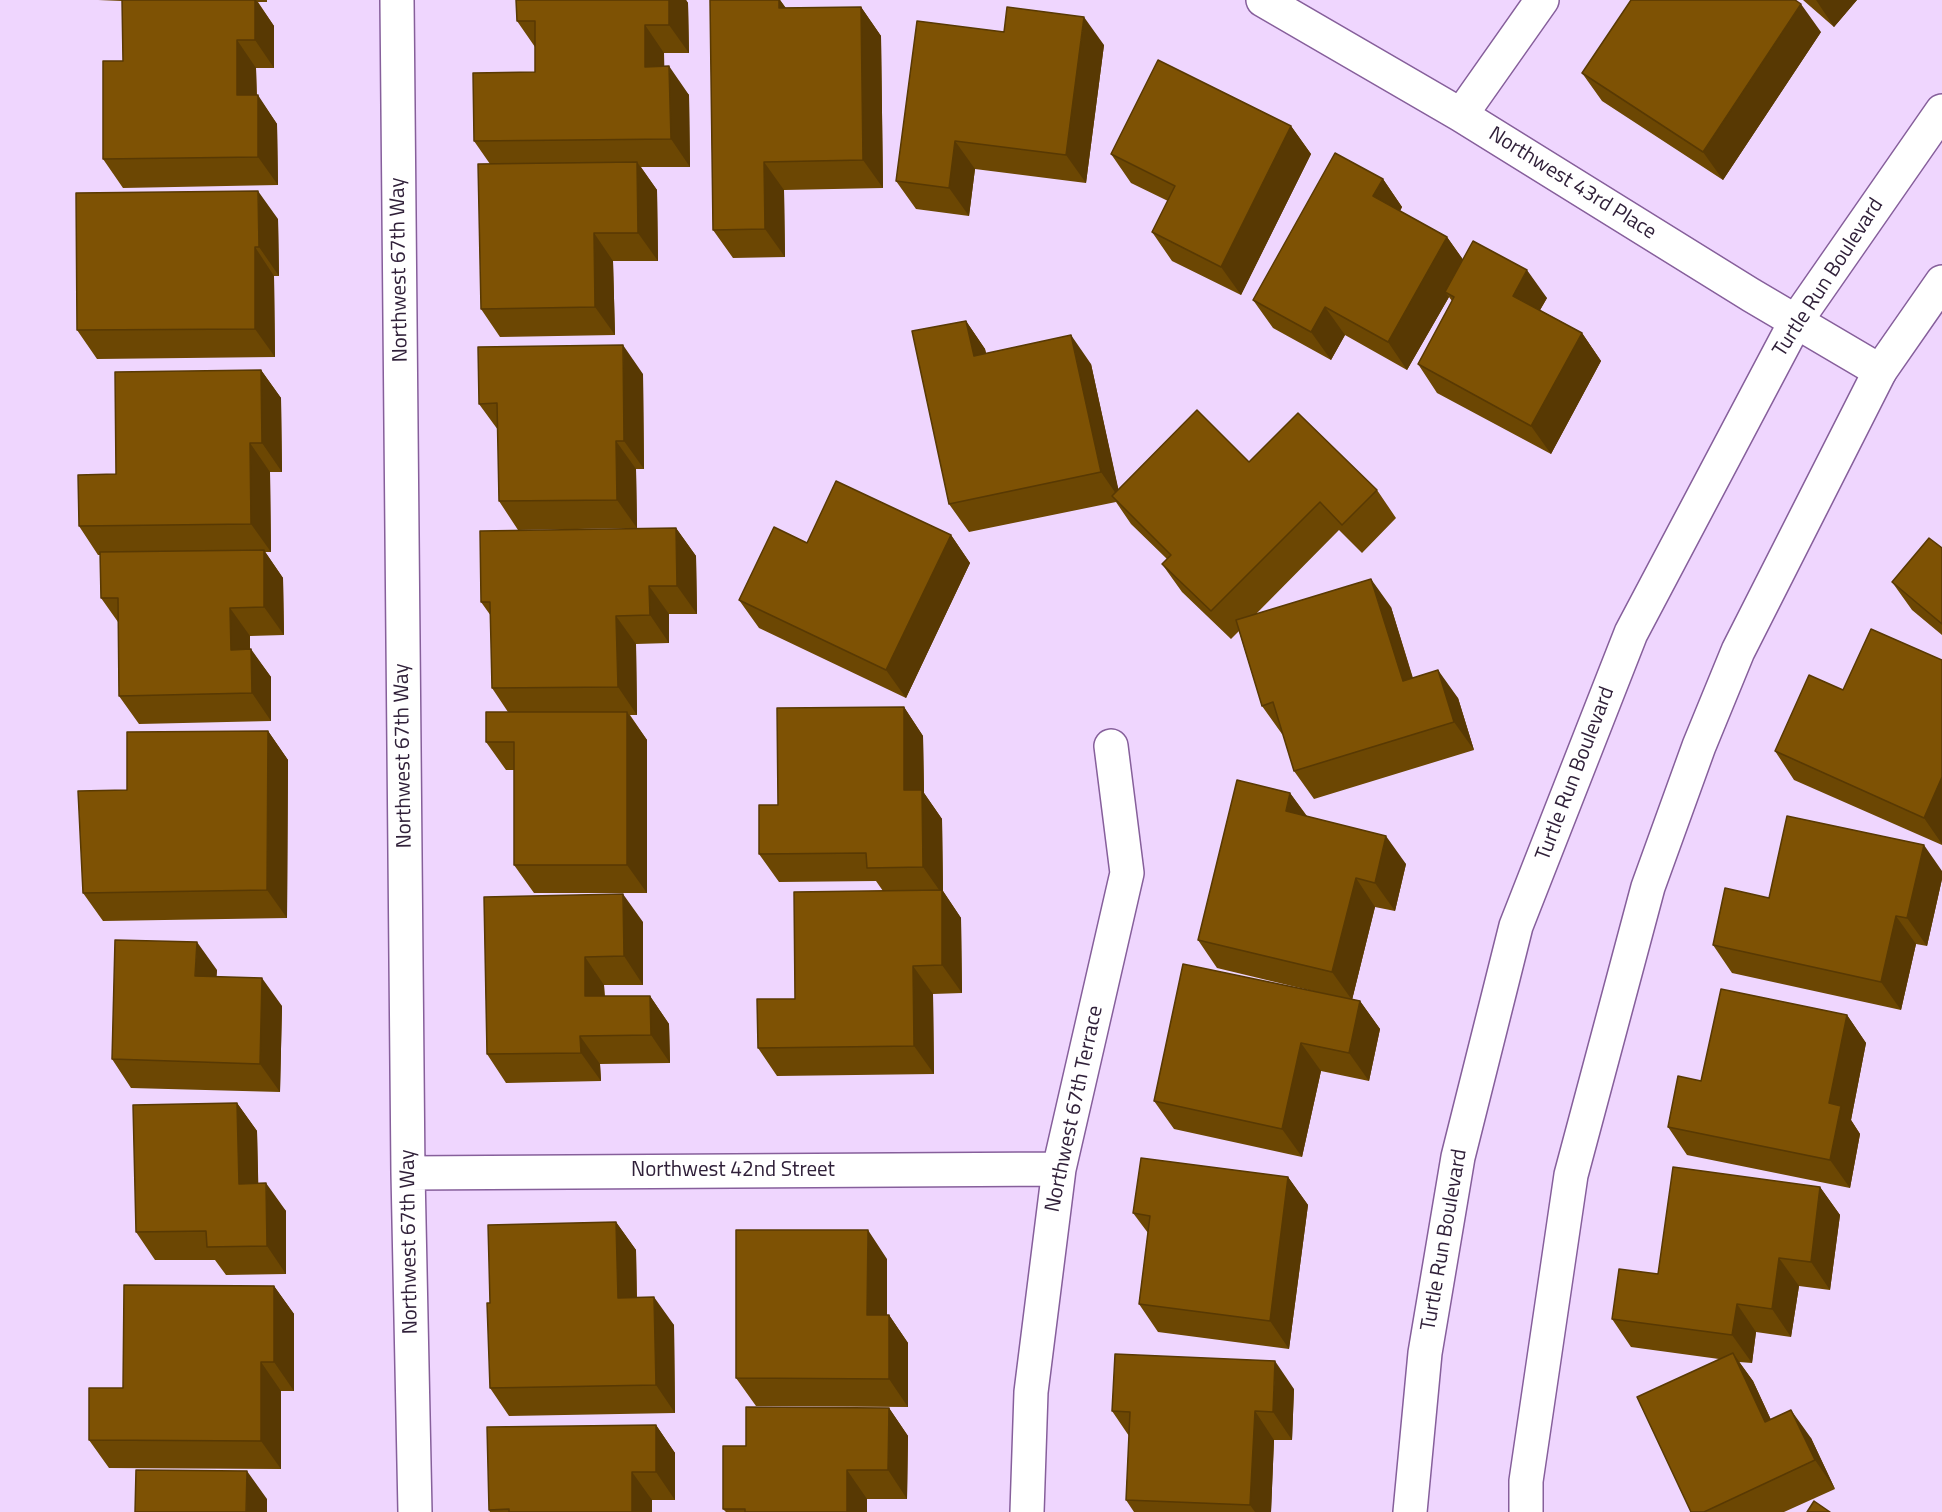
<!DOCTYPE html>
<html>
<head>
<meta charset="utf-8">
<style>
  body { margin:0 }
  canvas { display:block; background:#efd6fe }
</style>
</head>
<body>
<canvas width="1942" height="1512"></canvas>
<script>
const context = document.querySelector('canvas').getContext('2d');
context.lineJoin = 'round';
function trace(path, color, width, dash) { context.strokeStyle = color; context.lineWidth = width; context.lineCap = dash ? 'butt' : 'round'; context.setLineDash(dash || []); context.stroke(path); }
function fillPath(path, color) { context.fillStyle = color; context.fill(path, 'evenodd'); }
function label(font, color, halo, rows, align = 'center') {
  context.font = font + ' "Titillium Web",sans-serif'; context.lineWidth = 6; context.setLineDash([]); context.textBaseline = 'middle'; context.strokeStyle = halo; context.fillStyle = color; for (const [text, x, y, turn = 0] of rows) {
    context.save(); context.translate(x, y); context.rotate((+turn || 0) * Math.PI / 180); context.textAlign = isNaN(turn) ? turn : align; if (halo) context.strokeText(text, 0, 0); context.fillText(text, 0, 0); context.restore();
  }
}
const street = new Path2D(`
  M 397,0 L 408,1173 L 415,1512
  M 1263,0 L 1461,115 L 1751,295 L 1880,371
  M 1461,115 L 1542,0
  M 408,1173 L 1059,1169
  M 1027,1512 L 1031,1392 L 1059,1169 L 1127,873 L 1111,746`);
const secondary = new Path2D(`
  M 1410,1512 L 1425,1353 L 1458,1157 L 1516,926 L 1631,633 L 1796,321 L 1942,111
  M 1526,1512 L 1526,1481 L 1571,1175 L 1648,887 L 1699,746 L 1738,651 L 1880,371 L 1942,282`);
const wall = new Path2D(`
  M 98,0 L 267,0 L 267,2 L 258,2 L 274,26 L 274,68 L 256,68 L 257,95 L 277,124 L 278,185 L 123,188 L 103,159 L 123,61 L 122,1 Z
  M 516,0 L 686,0 L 688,3 L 689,53 L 664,53 L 664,67 L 689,95 L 690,167 L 641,167 L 657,190 L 658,261 L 613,261 L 615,335 L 500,337 L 481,309 L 490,164 L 474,141 L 535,72 L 535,47 L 517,21 Z
  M 710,0 L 780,0 L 786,8 L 861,7 L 881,36 L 883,188 L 784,190 L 785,257 L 733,258 L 713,230 Z
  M 1803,0 L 1857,0 L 1834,27 Z
  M 1004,32 L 1104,45 L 1086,183 L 975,169 L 969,216 L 916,209 L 896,181 Z
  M 1821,32 L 1723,180 L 1602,101 L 1582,73 Z
  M 1291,126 L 1311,154 L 1241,295 L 1172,261 L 1152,232 L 1168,201 L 1131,183 L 1111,154 Z
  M 1383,179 L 1402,207 L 1400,211 L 1447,237 L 1463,260 L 1547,298 L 1540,310 L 1582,333 L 1601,361 L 1551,454 L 1437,393 L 1418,364 L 1452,301 L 1449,297 L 1407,370 L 1345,335 L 1331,360 L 1273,328 L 1253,300 Z
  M 278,219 L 279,276 L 274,276 L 275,357 L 97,359 L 77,330 Z
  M 966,321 L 985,349 L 986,354 L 1091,364 L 1118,489 L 1249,462 L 1377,490 L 1396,518 L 1362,553 L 1339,530 L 1256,614 L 1391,607 L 1413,678 L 1458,698 L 1474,750 L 1314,799 L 1294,771 L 1283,734 L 1282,734 L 1262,706 L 1239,631 L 1231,639 L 1182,592 L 1162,564 L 1167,559 L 1131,524 L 1116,502 L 969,532 L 949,504 Z
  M 261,370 L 281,398 L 282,472 L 270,472 L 271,552 L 265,552 L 283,578 L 284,635 L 250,636 L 250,649 L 271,677 L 271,721 L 139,724 L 119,696 L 118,622 L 101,598 L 100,555 L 98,555 L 79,526 L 116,474 Z
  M 643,374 L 644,469 L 636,469 L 637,528 L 518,530 L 499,501 L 498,430 L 479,404 Z
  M 676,528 L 696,556 L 697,614 L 669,614 L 669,643 L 636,644 L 637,715 L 630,715 L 647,740 L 647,893 L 534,893 L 514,865 L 514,770 L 506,770 L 486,742 L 508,712 L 492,688 L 491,616 L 481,602 Z
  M 951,535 L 970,563 L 906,698 L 759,628 L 739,600 L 807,543 Z
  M 1942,548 L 1942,635 L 1912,610 L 1892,582 Z
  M 1942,660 L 1942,845 L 1794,780 L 1775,751 L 1843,690 Z
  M 904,707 L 923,736 L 924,793 L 942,819 L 943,891 L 961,918 L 962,993 L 933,994 L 934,1074 L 777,1076 L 758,1048 L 795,999 L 883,891 L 876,881 L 779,882 L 759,854 L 778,805 Z
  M 268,731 L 288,760 L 287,918 L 103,921 L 83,893 Z
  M 1290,793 L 1307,816 L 1406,864 L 1395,911 L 1375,907 L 1352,1000 L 1360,1001 L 1380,1029 L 1369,1081 L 1321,1071 L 1302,1157 L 1174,1129 L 1154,1101 L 1325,994 L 1217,968 L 1198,940 Z
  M 1942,871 L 1942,879 L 1927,946 L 1916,944 L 1901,1010 L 1732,973 L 1713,945 L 1769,898 Z
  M 484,897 L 643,922 L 643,985 L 604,985 L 605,996 L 650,996 L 669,1024 L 670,1063 L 600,1064 L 601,1081 L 506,1083 L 487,1054 Z
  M 217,970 L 216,977 L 282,1006 L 280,1092 L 131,1088 L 112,1059 Z
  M 1847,1015 L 1866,1043 L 1851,1120 L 1860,1134 L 1850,1188 L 1687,1155 L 1668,1127 L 1701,1081 Z
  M 237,1103 L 257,1131 L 258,1183 L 286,1211 L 286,1274 L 226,1275 L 215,1260 L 155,1260 L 136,1232 Z
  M 1288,1177 L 1308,1205 L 1289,1349 L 1158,1332 L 1139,1304 L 1148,1233 L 1133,1213 Z
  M 1820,1187 L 1840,1215 L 1830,1290 L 1799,1286 L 1791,1337 L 1756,1332 L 1752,1363 L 1739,1362 L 1753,1381 L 1771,1420 L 1811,1438 L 1835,1489 L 1784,1512 L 1691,1512 L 1719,1359 L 1631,1347 L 1612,1319 L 1658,1274 Z
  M 616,1222 L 636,1250 L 637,1297 L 674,1325 L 675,1413 L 509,1416 L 490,1388 L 490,1303 Z
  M 887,1259 L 887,1315 L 889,1315 L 908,1343 L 908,1407 L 756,1406 L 736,1378 Z
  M 274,1286 L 294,1314 L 294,1391 L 281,1391 L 281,1469 L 109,1468 L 89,1440 L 123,1388 Z
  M 1294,1389 L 1292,1440 L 1274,1440 L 1271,1512 L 1134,1512 L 1126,1500 L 1129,1436 L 1112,1411 Z
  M 889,1408 L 908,1436 L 907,1499 L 867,1499 L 867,1512 L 726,1512 L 723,1509 Z
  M 656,1425 L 675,1453 L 675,1500 L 652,1500 L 652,1512 L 490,1512 L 489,1510 Z`);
const shadedWall = new Path2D(`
  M 255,0 L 256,0 L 274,26 L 274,68 L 255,40 Z
  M 669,0 L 686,0 L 688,3 L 689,53 L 669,25 Z
  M 779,0 L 780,0 L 798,26 L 779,8 Z
  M 1816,0 L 1857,0 L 1834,27 Z
  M 1801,4 L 1821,32 L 1723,180 L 1703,152 Z
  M 861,7 L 881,36 L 883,188 L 863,160 Z
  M 1084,17 L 1104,45 L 1086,183 L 1066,155 Z
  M 645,25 L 664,53 L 665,95 L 645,67 Z
  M 237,40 L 256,68 L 257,124 L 237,95 Z
  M 669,66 L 689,95 L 690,167 L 671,139 Z
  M 258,95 L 277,124 L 278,185 L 258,157 Z
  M 1291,126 L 1311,154 L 1241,295 L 1221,267 Z
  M 955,141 L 975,169 L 969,216 L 949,188 Z
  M 637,162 L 657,190 L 658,261 L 638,233 Z
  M 764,162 L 784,190 L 785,257 L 765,229 Z
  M 1383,179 L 1402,207 L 1393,224 L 1373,196 Z
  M 258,191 L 278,219 L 279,276 L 259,247 Z
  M 594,233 L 613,261 L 615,335 L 595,307 Z
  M 1447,237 L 1467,265 L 1445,292 L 1449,297 L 1407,370 L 1388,342 Z
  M 255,247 L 274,276 L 275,357 L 255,329 Z
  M 1527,270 L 1547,298 L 1532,324 L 1513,296 Z
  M 1325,307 L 1345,335 L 1331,360 L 1311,332 Z
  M 966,321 L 985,349 L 994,384 L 974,356 Z
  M 1582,333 L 1601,361 L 1551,454 L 1531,426 Z
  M 1071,335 L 1091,364 L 1121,501 L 1101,472 Z
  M 623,345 L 643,374 L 644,469 L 624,441 Z
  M 261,370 L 281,398 L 282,472 L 262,443 Z
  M 616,441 L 636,469 L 637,528 L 617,500 Z
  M 250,443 L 270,472 L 271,552 L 251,524 Z
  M 676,528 L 696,556 L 697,614 L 677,586 Z
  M 951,535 L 970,563 L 906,698 L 886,670 Z
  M 264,550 L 283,578 L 284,635 L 264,607 Z
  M 1371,579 L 1391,607 L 1422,709 L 1403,681 Z
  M 649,586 L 669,614 L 669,643 L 650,615 Z
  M 230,608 L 250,636 L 250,678 L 231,650 Z
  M 616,616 L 636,644 L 637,715 L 618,687 Z
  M 251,649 L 271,677 L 271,721 L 252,693 Z
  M 1438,670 L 1458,698 L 1474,750 L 1454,722 Z
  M 904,707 L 923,736 L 924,793 L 942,819 L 943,891 L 961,918 L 962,993 L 942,965 L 942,894 L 923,867 L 904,790 Z
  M 627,712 L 647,740 L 647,893 L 627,865 Z
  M 268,731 L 288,760 L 287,918 L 267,890 Z
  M 1942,777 L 1942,844 L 1924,818 Z
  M 1290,793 L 1310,821 L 1286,811 Z
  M 1386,836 L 1406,864 L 1395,911 L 1375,883 Z
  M 1924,845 L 1942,871 L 1942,879 L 1927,946 L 1907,918 Z
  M 1356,878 L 1375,907 L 1352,1000 L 1332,972 Z
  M 623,894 L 643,922 L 643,985 L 624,956 Z
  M 1896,916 L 1916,944 L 1901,1010 L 1881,982 Z
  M 197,942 L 217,970 L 215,1005 L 195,976 Z
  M 585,957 L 604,985 L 605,1024 L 585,996 Z
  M 913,966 L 933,994 L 934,1074 L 914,1046 Z
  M 262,978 L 282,1006 L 280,1092 L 260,1064 Z
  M 650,996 L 669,1024 L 670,1063 L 651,1035 Z
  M 1360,1001 L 1380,1029 L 1369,1081 L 1349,1053 Z
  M 1847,1015 L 1866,1043 L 1851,1120 L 1860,1134 L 1850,1188 L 1830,1160 L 1829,1103 Z
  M 580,1036 L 600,1064 L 601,1081 L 581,1053 Z
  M 1301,1043 L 1321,1071 L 1302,1157 L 1282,1129 Z
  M 237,1103 L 257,1131 L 259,1212 L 239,1184 Z
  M 1288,1177 L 1308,1205 L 1289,1349 L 1270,1321 Z
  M 266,1183 L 286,1211 L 286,1274 L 267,1246 Z
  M 1820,1187 L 1840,1215 L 1830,1290 L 1811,1262 Z
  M 616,1222 L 636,1250 L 637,1326 L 618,1298 Z
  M 868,1230 L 887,1259 L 887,1343 L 867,1315 Z
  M 1779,1258 L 1799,1286 L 1791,1337 L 1772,1309 Z
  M 274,1286 L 294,1314 L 294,1391 L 274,1362 Z
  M 654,1297 L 674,1325 L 675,1413 L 656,1385 Z
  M 1737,1304 L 1756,1332 L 1752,1363 L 1732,1335 Z
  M 889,1315 L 908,1343 L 908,1407 L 889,1379 Z
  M 1733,1353 L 1753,1381 L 1785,1450 L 1765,1422 Z
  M 1275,1361 L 1294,1389 L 1292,1440 L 1273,1412 Z
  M 261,1362 L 281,1391 L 281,1469 L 261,1441 Z
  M 889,1408 L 908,1436 L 907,1499 L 888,1470 Z
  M 1791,1410 L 1811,1438 L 1835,1489 L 1815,1460 Z
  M 1255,1411 L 1274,1440 L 1271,1512 L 1255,1512 L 1250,1505 Z
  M 656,1425 L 675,1453 L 675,1500 L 656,1472 Z
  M 847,1470 L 867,1499 L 867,1512 L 847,1512 Z
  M 247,1471 L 267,1499 L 267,1512 L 246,1512 Z
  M 632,1472 L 652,1500 L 652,1512 L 632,1512 Z`);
const building = new Path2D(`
  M 122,0 L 255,0 L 255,40 L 237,40 L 237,95 L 258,95 L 258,157 L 103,159 L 103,61 L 123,61 Z
  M 516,0 L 669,0 L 669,25 L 645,25 L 645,67 L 669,66 L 671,139 L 474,141 L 473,73 L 535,72 L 535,21 L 517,21 Z
  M 710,0 L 779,0 L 779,8 L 861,7 L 863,160 L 764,162 L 765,229 L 713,230 Z
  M 1631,0 L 1795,0 L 1801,4 L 1703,152 L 1582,73 Z
  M 1007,7 L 1084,17 L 1066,155 L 955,141 L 949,188 L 896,181 L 917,21 L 1004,32 Z
  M 1158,60 L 1291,126 L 1221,267 L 1152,232 L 1175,186 L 1111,154 Z
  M 1335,153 L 1383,179 L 1373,196 L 1447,237 L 1388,342 L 1325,307 L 1311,332 L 1253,300 Z
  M 637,162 L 638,233 L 594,233 L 595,307 L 481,309 L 478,164 Z
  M 258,191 L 259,247 L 255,247 L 255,329 L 77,330 L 76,193 Z
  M 1473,241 L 1527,270 L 1513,296 L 1582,333 L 1531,426 L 1418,364 L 1454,297 L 1445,292 Z
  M 966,321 L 974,356 L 1071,335 L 1101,472 L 949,504 L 912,331 Z
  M 623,345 L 624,441 L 616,441 L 617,500 L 499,501 L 497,403 L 479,404 L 478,347 Z
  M 261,370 L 262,443 L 250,443 L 251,524 L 79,526 L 78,475 L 116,474 L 115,372 Z
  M 1197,410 L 1249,462 L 1298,413 L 1377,490 L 1342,525 L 1320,502 L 1211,611 L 1162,564 L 1171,555 L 1112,496 Z
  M 836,481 L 951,535 L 886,670 L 739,600 L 774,527 L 807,543 Z
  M 676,528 L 677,586 L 649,586 L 650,615 L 616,616 L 618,687 L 492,688 L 490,602 L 481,602 L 480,531 Z
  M 1929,538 L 1942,548 L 1942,624 L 1892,582 Z
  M 264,550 L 264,607 L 230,608 L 231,650 L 251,649 L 252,693 L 119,696 L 118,598 L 101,598 L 100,552 Z
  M 1371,579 L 1403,681 L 1438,670 L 1454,722 L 1294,771 L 1273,702 L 1262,706 L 1236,620 Z
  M 1871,629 L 1942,660 L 1942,777 L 1924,818 L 1775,751 L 1809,675 L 1843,690 Z
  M 904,707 L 904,790 L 922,790 L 923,867 L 867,868 L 866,853 L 759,854 L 759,805 L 778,805 L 777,708 Z
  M 486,712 L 627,712 L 627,865 L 514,865 L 514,742 L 486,742 Z
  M 268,731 L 267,890 L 83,893 L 78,791 L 127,790 L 127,732 Z
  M 1237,780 L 1290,793 L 1286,811 L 1386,836 L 1375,883 L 1356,878 L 1332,972 L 1198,940 Z
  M 1787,816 L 1924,845 L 1907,918 L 1896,916 L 1881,982 L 1713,945 L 1725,888 L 1769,898 Z
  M 942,890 L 942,965 L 913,966 L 914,1046 L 758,1048 L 757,999 L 795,999 L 794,892 Z
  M 623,894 L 624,956 L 585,957 L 585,996 L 650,996 L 651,1035 L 580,1036 L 581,1053 L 487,1054 L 484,897 Z
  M 115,940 L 197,942 L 195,976 L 262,978 L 260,1064 L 112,1059 Z
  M 1183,964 L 1360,1001 L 1349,1053 L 1301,1043 L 1282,1129 L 1154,1101 Z
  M 1721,989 L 1847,1015 L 1829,1103 L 1841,1106 L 1830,1160 L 1668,1127 L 1678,1076 L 1701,1081 Z
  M 237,1103 L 239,1184 L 266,1183 L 267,1246 L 207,1247 L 206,1231 L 136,1232 L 133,1105 Z
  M 1141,1158 L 1288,1177 L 1270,1321 L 1139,1304 L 1150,1216 L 1133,1213 Z
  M 1673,1167 L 1820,1187 L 1811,1262 L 1779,1258 L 1772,1309 L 1737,1304 L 1732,1335 L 1612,1319 L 1619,1269 L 1658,1274 Z
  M 616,1222 L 618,1298 L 654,1297 L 656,1385 L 490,1388 L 487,1303 L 490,1303 L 488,1225 Z
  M 736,1230 L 868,1230 L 867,1315 L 889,1315 L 889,1379 L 736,1378 Z
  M 124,1285 L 274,1286 L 274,1362 L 261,1362 L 261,1441 L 89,1440 L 89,1388 L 123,1388 Z
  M 1733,1353 L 1765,1422 L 1791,1410 L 1815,1460 L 1704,1512 L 1691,1512 L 1637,1397 Z
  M 1115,1354 L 1275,1361 L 1273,1412 L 1255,1411 L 1250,1505 L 1126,1500 L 1130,1412 L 1112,1411 Z
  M 746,1407 L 889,1408 L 888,1470 L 847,1470 L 847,1512 L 745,1512 L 745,1509 L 723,1509 L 723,1446 L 746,1446 Z
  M 656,1425 L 656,1472 L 632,1472 L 632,1512 L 509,1512 L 509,1509 L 489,1510 L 487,1427 Z
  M 136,1470 L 247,1471 L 246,1512 L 135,1512 Z
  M 1814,1501 L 1830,1512 L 1807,1512 Z`);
const streetNames = [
  ["Northwest 43rd Place",1572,184,32],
  ["Northwest 67th Way",400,270,-91],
  ["Turtle Run Boulevard",1829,278,-57],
  ["Northwest 67th Way",404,756,-91],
  ["Turtle Run Boulevard",1576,774,-69],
  ["Northwest 67th Terrace",1075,1109,-78],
  ["Northwest 42nd Street",733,1171],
  ["Turtle Run Boulevard",1445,1240,-80],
  ["Northwest 67th Way",410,1242,-91]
];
trace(street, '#865f9b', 36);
trace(secondary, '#865f9b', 36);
trace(street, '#fff', 33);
trace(secondary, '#fff', 33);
fillPath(wall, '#6c4703');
fillPath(shadedWall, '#583903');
fillPath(building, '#7e5204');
trace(building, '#583903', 1.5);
label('21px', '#302039', '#fff', streetNames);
</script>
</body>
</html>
